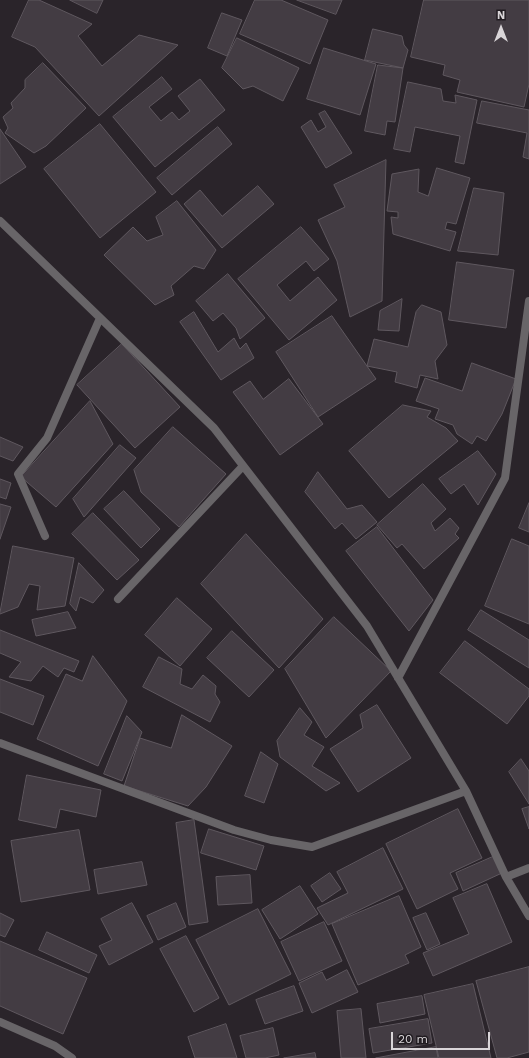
<!DOCTYPE html>
<html>
<head>
<meta charset="utf-8">
<style>
  body { margin:0 }
  #map { position:relative; width:529px; height:1058px; overflow:hidden; background:#2a242a; font-family:"Work Sans",sans-serif }
  canvas { display:block }
  .north { position:absolute; left:481px; top:8px; width:40px; height:40px; -webkit-text-stroke:3px #201b20; paint-order:stroke; rotate:0deg; font-size:11px; font-weight:700; line-height:16px; text-align:center; color:#d9d5d8 }
  .north::after { content:''; display:block; margin:auto; width:14px; height:18px; background:#d9d5d8; clip-path:polygon(50% 0,100% 100%,50% 72%,0 100%) }
  .scale { position:absolute; left:391px; top:1032px; width:99px; height:18px; box-sizing:border-box; border:2px solid #d9d5d8; border-top:0; padding-left:5px; font-size:12px; line-height:14px; white-space:nowrap; color:#d9d5d8; -webkit-text-stroke:3px #201b20; paint-order:stroke }
</style>
</head>
<body>
<div id="map">
<canvas width="529" height="1058"></canvas>
<div class="north">N</div>
<div class="scale">20 m</div>
</div>
<script>
const context = document.querySelector('canvas').getContext('2d');
context.lineJoin = 'round';
function fillPath(path, color) { context.fillStyle = color; context.fill(path, 'evenodd'); }
function trace(path, color, width, dash) { context.strokeStyle = color; context.lineWidth = width; context.lineCap = dash ? 'butt' : 'round'; context.setLineDash(dash || []); context.stroke(path); }
const building = new Path2D(`
  M 29,0 L 39,0 L 92,24 L 78,36 L 102,66 L 139,35 L 178,45 L 99,116 L 35,47 L 12,37 Z
  M 70,0 L 103,0 L 97,13 Z
  M 255,0 L 281,0 L 328,20 L 310,64 L 240,34 Z
  M 297,0 L 342,0 L 336,14 Z
  M 424,0 L 529,0 L 529,84 L 524,107 L 457,92 L 460,80 L 443,75 L 445,65 L 411,57 Z
  M 222,13 L 242,20 L 227,56 L 208,48 Z
  M 373,29 L 402,36 L 404,45 L 408,50 L 403,68 L 365,60 Z
  M 237,38 L 299,68 L 283,101 L 253,86 L 243,89 L 222,68 Z
  M 324,48 L 376,64 L 360,115 L 307,99 Z
  M 43,63 L 86,108 L 46,146 L 34,153 L 5,133 L 8,128 L 3,117 L 13,108 L 11,103 L 25,88 L 25,80 Z
  M 378,65 L 403,68 L 395,122 L 387,121 L 385,135 L 365,131 Z
  M 162,77 L 172,89 L 149,107 L 161,121 L 172,112 L 179,120 L 190,111 L 178,96 L 200,79 L 225,110 L 155,167 L 113,117 Z
  M 408,82 L 441,89 L 443,101 L 456,103 L 455,95 L 477,100 L 464,164 L 455,162 L 460,136 L 415,127 L 410,152 L 394,149 Z
  M 482,101 L 529,110 L 529,159 L 523,157 L 527,133 L 477,123 Z
  M 325,111 L 352,153 L 326,168 L 301,127 L 311,120 L 318,132 L 326,127 L 319,114 Z
  M 100,124 L 156,192 L 100,238 L 44,169 Z
  M 218,127 L 232,144 L 172,195 L 157,178 Z
  M 0,129 L 26,167 L 0,184 Z
  M 386,160 L 382,301 L 350,317 L 337,261 L 318,220 L 345,207 L 334,185 Z
  M 437,168 L 470,178 L 456,224 L 447,222 L 445,229 L 456,232 L 450,251 L 393,234 L 391,217 L 398,218 L 398,212 L 387,211 L 392,174 L 419,169 L 418,192 L 428,196 Z
  M 258,186 L 274,204 L 222,248 L 184,204 L 200,190 L 222,216 Z
  M 474,188 L 504,193 L 498,255 L 458,251 Z
  M 177,201 L 216,250 L 204,269 L 194,266 L 171,286 L 174,295 L 155,305 L 104,255 L 133,227 L 147,241 L 163,235 L 156,217 Z
  M 301,227 L 329,259 L 314,271 L 306,261 L 277,285 L 290,301 L 318,277 L 337,300 L 289,340 L 238,279 Z
  M 457,262 L 514,270 L 506,328 L 449,320 Z
  M 228,274 L 265,318 L 240,339 L 236,328 L 223,313 L 213,321 L 196,301 Z
  M 402,299 L 399,331 L 378,330 L 380,311 Z
  M 422,305 L 441,312 L 447,345 L 435,361 L 438,379 L 420,375 L 417,388 L 395,382 L 397,372 L 367,366 L 374,339 L 408,347 L 416,312 Z
  M 194,312 L 218,352 L 234,338 L 240,349 L 246,343 L 254,358 L 221,380 L 180,322 Z
  M 332,316 L 376,379 L 318,417 L 276,352 Z
  M 122,344 L 180,407 L 135,448 L 77,385 Z
  M 472,363 L 516,379 L 502,414 L 486,441 L 477,436 L 472,444 L 457,434 L 453,425 L 435,419 L 439,409 L 416,401 L 425,378 L 462,391 Z
  M 289,379 L 323,424 L 280,455 L 233,392 L 250,381 L 263,399 Z
  M 90,401 L 113,444 L 56,507 L 21,477 Z
  M 403,405 L 431,411 L 427,417 L 446,428 L 458,441 L 389,498 L 349,451 Z
  M 173,427 L 226,474 L 179,527 L 141,492 L 134,470 Z
  M 0,437 L 23,447 L 13,461 L 0,456 Z
  M 120,445 L 136,458 L 84,517 L 73,499 Z
  M 478,451 L 496,474 L 478,505 L 464,484 L 451,494 L 439,479 Z
  M 318,472 L 347,509 L 362,505 L 377,522 L 356,539 L 342,523 L 335,529 L 305,492 Z
  M 0,479 L 11,483 L 6,499 L 0,497 Z
  M 423,484 L 446,509 L 431,523 L 435,531 L 450,518 L 459,528 L 455,534 L 459,538 L 424,569 L 402,544 L 397,548 L 377,525 Z
  M 124,491 L 160,529 L 141,548 L 104,509 Z
  M 529,503 L 529,532 L 519,528 Z
  M 0,504 L 11,507 L 0,539 Z
  M 93,513 L 139,560 L 117,580 L 72,534 Z
  M 377,527 L 433,600 L 409,631 L 346,551 Z
  M 246,534 L 323,619 L 279,668 L 201,584 Z
  M 512,539 L 529,546 L 529,624 L 485,606 Z
  M 13,546 L 74,558 L 65,606 L 37,610 L 40,586 L 29,584 L 18,607 L 0,614 Z
  M 79,563 L 104,590 L 93,603 L 80,597 L 76,611 L 70,604 Z
  M 177,598 L 212,629 L 180,666 L 145,635 Z
  M 481,610 L 529,640 L 529,668 L 468,630 Z
  M 68,612 L 76,628 L 36,636 L 32,620 Z
  M 334,617 L 391,671 L 326,738 L 285,669 Z
  M 0,630 L 79,661 L 74,672 L 64,668 L 58,677 L 43,666 L 31,681 L 9,677 L 21,662 L 0,653 Z
  M 232,631 L 274,670 L 249,697 L 207,658 Z
  M 465,641 L 529,689 L 529,696 L 507,724 L 440,673 Z
  M 93,656 L 127,701 L 98,766 L 37,739 L 66,674 L 82,681 Z
  M 159,657 L 182,669 L 180,684 L 192,689 L 203,675 L 216,686 L 215,694 L 220,702 L 210,722 L 143,687 Z
  M 0,679 L 44,696 L 33,725 L 0,712 Z
  M 377,705 L 411,758 L 358,792 L 330,749 L 363,728 L 360,715 Z
  M 300,708 L 312,722 L 304,735 L 324,747 L 312,766 L 340,783 L 326,791 L 280,757 L 277,741 Z
  M 182,715 L 232,746 L 206,787 L 188,806 L 124,786 L 140,738 L 171,748 Z
  M 127,716 L 142,732 L 122,781 L 104,774 Z
  M 261,752 L 278,764 L 264,803 L 245,796 Z
  M 521,759 L 529,771 L 529,804 L 509,772 Z
  M 27,775 L 101,790 L 96,817 L 60,809 L 56,828 L 19,820 Z
  M 529,807 L 529,829 L 522,809 Z
  M 458,809 L 482,858 L 450,873 L 458,889 L 417,909 L 386,844 Z
  M 194,820 L 208,922 L 189,925 L 176,823 Z
  M 209,829 L 264,846 L 256,870 L 201,853 Z
  M 79,830 L 90,890 L 21,902 L 11,841 Z
  M 383,848 L 403,889 L 328,925 L 317,908 L 348,893 L 337,872 Z
  M 495,856 L 502,873 L 463,891 L 456,873 Z
  M 142,862 L 147,885 L 98,894 L 94,870 Z
  M 330,873 L 341,889 L 322,902 L 311,886 Z
  M 250,875 L 252,903 L 218,905 L 216,877 Z
  M 487,884 L 512,942 L 433,976 L 423,953 L 469,934 L 453,898 Z
  M 300,886 L 318,914 L 280,939 L 262,910 Z
  M 399,896 L 421,947 L 405,955 L 409,963 L 358,985 L 332,924 Z
  M 132,903 L 153,942 L 109,965 L 99,946 L 112,940 L 101,919 Z
  M 176,903 L 186,927 L 158,940 L 147,916 Z
  M 258,909 L 291,974 L 229,1005 L 196,940 Z
  M 0,913 L 14,920 L 5,937 L 0,935 Z
  M 426,913 L 440,944 L 427,950 L 413,918 Z
  M 324,922 L 342,961 L 299,981 L 281,942 Z
  M 47,932 L 97,955 L 89,973 L 39,950 Z
  M 186,936 L 219,998 L 194,1012 L 160,949 Z
  M 0,941 L 87,978 L 63,1034 L 0,1006 Z
  M 529,967 L 529,1052 L 507,1058 L 497,1058 L 476,981 Z
  M 347,970 L 358,992 L 312,1013 L 299,983 L 322,972 L 326,980 Z
  M 473,984 L 491,1058 L 439,1058 L 424,995 Z
  M 294,986 L 303,1011 L 265,1024 L 256,1000 Z
  M 422,996 L 425,1014 L 380,1023 L 377,1004 Z
  M 361,1009 L 366,1058 L 341,1058 L 337,1011 Z
  M 428,1019 L 432,1043 L 373,1053 L 369,1029 Z
  M 226,1024 L 237,1058 L 195,1058 L 188,1037 Z
  M 273,1028 L 279,1055 L 265,1058 L 246,1058 L 240,1036 Z
  M 436,1047 L 438,1058 L 376,1058 Z
  M 315,1053 L 316,1058 L 284,1058 Z`);
const street = new Path2D(`
  M 0,221 L 214,428 L 367,626 L 466,791 L 506,877 L 529,916
  M 45,536 L 18,474 L 47,438 L 100,318
  M 118,599 L 243,466
  M 398,678 L 505,478 L 529,301
  M 0,743 L 234,830 L 271,840 L 312,847 L 466,791
  M 506,877 L 529,868
  M 0,1022 L 55,1046 L 72,1058`);
fillPath(building, '#433c43');
trace(building, '#5f585f', 1);
trace(street, '#686568', 8);
</script>
</body>
</html>
